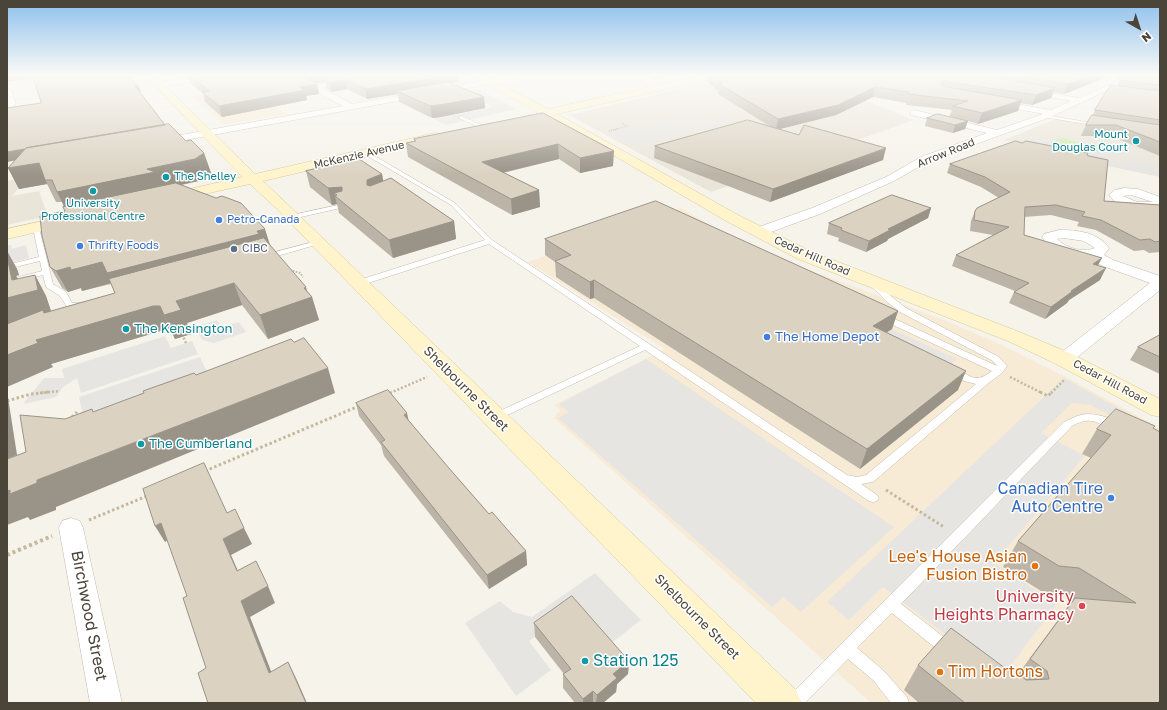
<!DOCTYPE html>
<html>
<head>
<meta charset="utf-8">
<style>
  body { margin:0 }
  #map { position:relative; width:1167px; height:710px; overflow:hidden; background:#f6f3eb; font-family:"Golos Text",sans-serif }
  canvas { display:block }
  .frame { position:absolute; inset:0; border:8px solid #4b4438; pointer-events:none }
  .north { position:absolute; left:1119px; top:8px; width:40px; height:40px; -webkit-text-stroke:3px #fff; paint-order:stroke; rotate:141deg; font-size:11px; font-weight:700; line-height:16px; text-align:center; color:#4b4438 }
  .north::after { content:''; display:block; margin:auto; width:14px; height:18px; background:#4b4438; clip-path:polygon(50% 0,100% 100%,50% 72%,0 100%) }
</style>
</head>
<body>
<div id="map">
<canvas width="1167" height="710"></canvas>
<div class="frame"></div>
<div class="north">N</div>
</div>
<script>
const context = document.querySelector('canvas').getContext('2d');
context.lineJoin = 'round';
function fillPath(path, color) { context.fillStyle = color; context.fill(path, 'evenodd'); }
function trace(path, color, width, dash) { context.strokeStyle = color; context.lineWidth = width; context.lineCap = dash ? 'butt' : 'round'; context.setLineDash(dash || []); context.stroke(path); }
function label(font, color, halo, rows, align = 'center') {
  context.font = font + ' "Golos Text",sans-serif'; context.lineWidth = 3; context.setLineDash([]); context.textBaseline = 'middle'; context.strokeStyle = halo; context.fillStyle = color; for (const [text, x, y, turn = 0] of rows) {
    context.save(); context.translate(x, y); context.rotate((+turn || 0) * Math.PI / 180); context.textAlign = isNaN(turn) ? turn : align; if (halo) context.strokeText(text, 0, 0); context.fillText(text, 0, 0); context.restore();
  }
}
const residential = new Path2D(`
  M 733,76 L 842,91 L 914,120 L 711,192 L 569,115 Z
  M 1060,117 L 1160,133 L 1160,177 L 1074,159 L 1004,140 Z
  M 27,177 L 12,196 L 39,191 L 48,216 L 7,225 L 7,181 Z`);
const commercial = new Path2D(`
  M 248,87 L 286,114 L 224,125 L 191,96 Z
  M 681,208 L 719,231 L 774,257 L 944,320 L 1002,345 L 1062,375 L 1160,428 L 1160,703 L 871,703 L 554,418 L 560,410 L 554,405 L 665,349 L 528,262 Z`);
const green = new Path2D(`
  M 1062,138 L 1095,147 L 1105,147 L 1112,151 L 1088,151 L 1051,142 Z`);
const parking = new Path2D(`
  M 479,89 L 516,109 L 446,125 L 434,119 L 492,107 L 466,91 Z
  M 726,117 L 732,119 L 723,124 L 636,146 L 604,133 L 627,127 L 633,129 L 662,122 L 671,122 L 685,127 Z
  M 1030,136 L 1084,151 L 1073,155 L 1019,140 Z
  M 1134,151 L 1145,156 L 1100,157 L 1089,152 Z
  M 1093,157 L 1127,164 L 1130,160 L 1160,166 L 1160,176 L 1077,159 Z
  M 11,245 L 12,249 L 26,245 L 29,258 L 7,264 L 7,246 Z
  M 217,320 L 222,327 L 239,322 L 246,332 L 214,343 L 202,340 L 195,327 Z
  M 892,329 L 957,359 L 933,377 L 867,345 Z
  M 165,336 L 171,348 L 192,341 L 198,354 L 81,393 L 77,378 L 63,387 L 56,397 L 23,404 L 44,378 L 64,378 L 62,369 Z
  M 200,357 L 212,383 L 75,422 L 82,411 L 79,397 Z
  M 646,359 L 894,527 L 801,612 L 783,597 L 772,607 L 558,418 L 569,412 L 559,404 Z
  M 1064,378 L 1160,431 L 1160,443 L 1091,405 L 1072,403 L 1041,433 L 1085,456 L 994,563 L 1057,604 L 1002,677 L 883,587 L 849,620 L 827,602 Z
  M 595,573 L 641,620 L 605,648 L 572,610 L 529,641 L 551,670 L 516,696 L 465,623 L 500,601 L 513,612 L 532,617 Z`);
const pathFar5 = new Path2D(`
  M 614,130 L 628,126 L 622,124 L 624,123`);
const pathFar4 = new Path2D(`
  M 609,131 L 618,129`);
const pathFar3 = new Path2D(`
  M 290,270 L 300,273 L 303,277`);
const pathFar2 = new Path2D(`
  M 182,334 L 186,343
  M 1010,377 L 1042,393
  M 40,393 L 60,391
  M 390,393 L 427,377
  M 1051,393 L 1064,380`);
const pathFar1 = new Path2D(`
  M 1040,392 L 1048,396 L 1052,392
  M 388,394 L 392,392
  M 7,401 L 31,394 L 49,392
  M 72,417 L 77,412
  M 205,471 L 359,406
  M 886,490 L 944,527
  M 89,520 L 147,496`);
const path = new Path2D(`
  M 7,555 L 52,536`);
const lane = new Path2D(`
  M 1045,115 L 1099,124 L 1101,125 L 1099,126 L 1043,117 Z
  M 461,116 L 484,126 L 484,127 L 480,128 L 459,118 Z
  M 366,151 L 455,203 L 492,240 L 847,475 L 857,477 L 866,475 L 976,384 L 964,381 L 951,374 L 949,372 L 951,370 C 967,366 969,389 992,371 L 880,319 L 879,317 L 880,315 L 886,315 L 997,366 L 993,361 L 900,312 L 887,302 L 870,285 L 870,281 L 876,281 L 893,298 L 906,308 L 999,357 L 1007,366 L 1002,373 L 991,381 L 873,482 L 861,484 L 877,495 L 879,498 L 877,501 L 873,502 L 869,501 L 645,350 L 499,419 L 491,419 L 490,417 L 491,415 L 640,346 L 489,244 L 362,285 L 356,285 L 356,281 L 485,240 L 451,205 L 364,154 L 364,152 Z
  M 343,204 L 345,205 L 345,207 L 292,219 L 289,217 L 292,215 Z
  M 36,226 L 39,228 L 53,284 L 66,292 L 72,303 L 87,303 L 88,305 L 87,307 L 67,307 L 60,296 L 46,287 L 43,275 L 7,284 L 7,280 L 42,271 L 40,261 L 7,269 L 7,265 L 39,257 L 33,228 Z
  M 317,241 L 319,242 L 319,244 L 267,259 L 263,257 L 264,255 Z
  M 1086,414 C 1096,414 1114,417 1120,426 L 1119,428 C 1103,433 1098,411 1072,426 L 901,604 L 953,644 L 955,649 L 953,654 L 948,656 L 943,654 L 892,613 L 857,648 L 883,670 L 907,697 L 909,703 L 891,703 L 873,680 L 848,659 L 805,703 L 786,703 L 788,697 L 1064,422 L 1077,416 Z`);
const street = new Path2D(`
  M 207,76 L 226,76 L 222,78 L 159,87 L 155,85 L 159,83 Z
  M 511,76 L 527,76 L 523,78 L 158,145 L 153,142 L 158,139 L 343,106 L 311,89 L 310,87 L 314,85 L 352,79 L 352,83 L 322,88 L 352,104 Z
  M 1129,76 L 1139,76 L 1048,118 L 929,161 L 894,181 L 820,214 L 763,235 L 753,235 L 751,232 L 753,229 L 812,208 L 886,177 L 921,157 L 987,133 L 911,115 L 911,111 L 914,110 L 997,130 L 1043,114 L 992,104 L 992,100 L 1051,110 L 1071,101 L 1026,93 L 1026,89 L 1079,98 Z
  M 7,88 L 11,90 L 16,104 L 7,112 Z
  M 1124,188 L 1138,189 L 1160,197 L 1160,208 C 1144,212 1119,210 1109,195 L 1115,190 ZM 1131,195 L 1153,202 L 1137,202 L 1123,196 Z
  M 1059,230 C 1077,230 1098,232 1109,248 L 1104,255 L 1113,260 L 1160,276 L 1160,290 L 1070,363 L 1064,364 L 1058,363 L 1055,359 L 1058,355 L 1150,283 L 1103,266 L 1089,258 L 1081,258 L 1061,254 L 1048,246 L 1042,237 L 1044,234 ZM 1064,238 L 1084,241 L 1095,248 C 1082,253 1066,248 1057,239 Z
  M 71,518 L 80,521 L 83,528 L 122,703 L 90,703 L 59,528 L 62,521 Z`);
const secondary = new Path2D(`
  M 146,76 L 155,76 L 255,174 L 435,133 L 439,134 L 441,137 L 439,140 L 263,181 L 796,690 L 802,703 L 756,703 L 276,208 L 250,184 L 168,202 L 163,201 L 161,198 L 163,195 L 242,177 Z
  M 472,76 L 484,76 L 548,109 L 699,76 L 715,76 L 711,79 L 557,114 L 740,216 L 810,251 L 1022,333 L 1072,354 L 1160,399 L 1160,417 L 1151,415 L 1056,364 L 1008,341 L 798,259 L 728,222 L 553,120 L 545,116 L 537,116 L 537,112 Z
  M 70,215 L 76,217 L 78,220 L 76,223 L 7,239 L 7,229 Z`);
const wall = new Path2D(`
  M 7,76 L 138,85 L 141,92 L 140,92 L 165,125 L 186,141 L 204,153 L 211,173 L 203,180 L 181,185 L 271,247 L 312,297 L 319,320 L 268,339 L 242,305 L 187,323 L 191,334 L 175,339 L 170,329 L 164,330 L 51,364 L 53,367 L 7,324 L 7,251 L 17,269 L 19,275 L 16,276 L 18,279 L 35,275 L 46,296 L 51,311 L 115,293 L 111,284 L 82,291 L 81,288 L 68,292 L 62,288 L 50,267 L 65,211 L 64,207 L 62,202 L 56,202 L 47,184 L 19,189 L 8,168 L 15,160 L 7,162 L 7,108 L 41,103 L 34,78 Z
  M 181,76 L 459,76 L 459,82 L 450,83 L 484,97 L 485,108 L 441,117 L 432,118 L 399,102 L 398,94 L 367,99 L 347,89 L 332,92 L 327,89 L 325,82 L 316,83 L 317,84 L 319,94 L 306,96 L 307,100 L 222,117 L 205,102 L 203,93 L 191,84 L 188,77 L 183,78 Z
  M 646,76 L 667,76 L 655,79 Z
  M 708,76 L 1110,76 L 1064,94 L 1053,92 L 1051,98 L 1032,105 L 1020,103 L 1018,111 L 978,124 L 968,121 L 965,129 L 953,133 L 925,126 L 927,118 L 949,117 L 952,110 L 906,105 L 906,103 L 873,97 L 836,115 L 779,129 L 883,160 L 770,202 L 654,158 L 655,146 L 771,127 L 718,94 L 718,91 L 707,81 Z
  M 1160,76 L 1160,156 L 1111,136 L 1081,136 L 1086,125 L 1093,115 L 1095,110 L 1117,86 L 1120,80 Z
  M 543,113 L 613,166 L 580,173 L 559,159 L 503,173 L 539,190 L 540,207 L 512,215 L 408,157 L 406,143 L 414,141 L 414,139 Z
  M 1022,143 L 1087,155 L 1104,201 L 1160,205 L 1160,252 L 1149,253 L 1144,250 L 1134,251 L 1096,230 L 1077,226 L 1079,222 L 1051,215 L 1024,217 L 1024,235 L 1098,266 L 1100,280 L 1069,300 L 1067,303 L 1045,319 L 1009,303 L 1014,292 L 1015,291 L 952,266 L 956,255 L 993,235 L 970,231 L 971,221 L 975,211 L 999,198 L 981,187 L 947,173 L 950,164 Z
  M 306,171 L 382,174 L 383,181 L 454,221 L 456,239 L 393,258 L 339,213 L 337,204 L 332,205 L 310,187 Z
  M 931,208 L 928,218 L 888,239 L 887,241 L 866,252 L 838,241 L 839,238 L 827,234 L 829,223 Z
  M 545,239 L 898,311 L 892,329 L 886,333 L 958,390 L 860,469 L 594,298 L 590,299 L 556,277 L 555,262 L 545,255 Z
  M 1160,335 L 1160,374 L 1130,360 L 1138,347 Z
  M 356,403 L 409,421 L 448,467 L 489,514 L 526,551 L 527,565 L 489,589 L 384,456 L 381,445 L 359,416 Z
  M 1097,429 L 1153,429 L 1158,703 L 919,703 L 904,690 L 918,665 L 1016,677 L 1072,601 L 1060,593 L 1041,591 L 1003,567 L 1018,541 L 1091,458 L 1082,454 Z
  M 534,623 L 629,661 L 628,674 L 617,684 L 616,692 L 603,703 L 575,703 L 563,688 L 563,674 L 564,674 L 535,637 Z`);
const shadedWall = new Path2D(`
  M 7,76 L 34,76 L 35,78 L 7,82 Z
  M 182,76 L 188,76 L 188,77 L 183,78 Z
  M 309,76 L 362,76 L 324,79 L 325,82 L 313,84 L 317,84 L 319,94 L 306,96 L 307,100 L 222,117 L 219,106 L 299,87 L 306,78 Z
  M 434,76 L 459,76 L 459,82 L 397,91 L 398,94 L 367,99 L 365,89 Z
  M 656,76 L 667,76 L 655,79 Z
  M 1089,76 L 1110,76 L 1064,94 L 1068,84 Z
  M 1118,76 L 1126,76 L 1116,80 Z
  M 345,79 L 347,89 L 332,92 L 330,82 Z
  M 138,85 L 141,92 L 138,93 L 135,86 Z
  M 875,87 L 873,97 L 836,115 L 776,130 L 778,119 Z
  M 1055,88 L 1051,98 L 1032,105 L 1036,95 Z
  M 484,97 L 485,108 L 441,117 L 432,118 L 430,106 Z
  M 1022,100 L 1018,111 L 978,124 L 982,113 Z
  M 968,121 L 965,129 L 953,133 L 955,125 Z
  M 558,144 L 559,159 L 484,177 L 482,162 Z
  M 43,146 L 42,155 L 7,162 L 7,152 Z
  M 886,148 L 883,160 L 770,202 L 773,189 Z
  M 614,151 L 613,166 L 580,173 L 580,158 Z
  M 204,153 L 211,173 L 203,180 L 162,189 L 68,214 L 57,192 L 147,169 Z
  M 39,163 L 47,184 L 19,189 L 8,168 Z
  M 382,174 L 385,191 L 367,185 L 367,180 Z
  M 342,187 L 346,204 L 334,193 L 337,204 L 332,205 L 328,188 Z
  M 539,190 L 540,207 L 512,215 L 511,199 Z
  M 931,208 L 928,218 L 888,239 L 887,241 L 866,252 L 869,241 L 888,229 Z
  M 454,221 L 456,239 L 393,258 L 389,240 Z
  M 265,229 L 271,248 L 111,283 L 82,291 L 81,288 L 68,292 L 56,271 L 70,267 L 102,262 L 257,231 Z
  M 7,251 L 17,269 L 19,275 L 16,276 L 20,282 L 35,275 L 46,296 L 51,311 L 153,306 L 160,306 L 170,329 L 164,330 L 51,364 L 53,367 L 7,387 Z
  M 1102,258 L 1096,269 L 1093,264 Z
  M 1106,268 L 1100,280 L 1069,300 L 1067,303 L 1045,319 L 1051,307 L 1071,291 Z
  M 594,280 L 594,298 L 590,299 L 590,282 Z
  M 234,283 L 242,305 L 187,323 L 191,334 L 175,339 L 164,315 L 176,301 Z
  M 306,287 L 309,298 L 312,297 L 319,320 L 268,339 L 260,315 L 304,288 Z
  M 898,311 L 892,329 L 867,345 L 873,326 Z
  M 328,368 L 335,393 L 56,507 L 56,510 L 30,520 L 28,517 L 7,525 L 7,491 L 37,480 Z
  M 966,371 L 958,390 L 860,469 L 867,449 Z
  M 7,391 L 17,455 L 7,459 Z
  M 407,413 L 410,427 L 404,415 Z
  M 161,523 L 170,539 L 165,542 L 155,526 Z
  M 244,528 L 252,544 L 231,555 L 245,587 L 237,571 L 223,539 Z
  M 526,551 L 527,565 L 489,589 L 487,575 Z
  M 268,586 L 275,603 L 250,617 L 278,689 L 269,673 L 241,601 Z
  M 629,661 L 628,674 L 617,684 L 616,692 L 603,703 L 596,703 L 597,695 L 613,674 Z
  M 288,662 L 296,678 L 307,703 L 306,703 Z
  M 593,691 L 593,703 L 583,703 L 583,699 Z`);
const building = new Path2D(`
  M 33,76 L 129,76 L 138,85 L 135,86 L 165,125 L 26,148 L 25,149 L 7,152 L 7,108 L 41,103 Z
  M 190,76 L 309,76 L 306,78 L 317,84 L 299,87 L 305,90 L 219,106 L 202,92 L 209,91 Z
  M 344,76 L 434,76 L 431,77 L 435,78 L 365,89 L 345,79 L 330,82 L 324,79 Z
  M 713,76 L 986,76 L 1055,88 L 1036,95 L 942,81 L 941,84 L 946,87 L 1022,100 L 982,113 L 953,106 L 968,101 L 908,94 L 909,92 L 875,87 L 838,105 L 778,119 L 719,84 L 722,83 Z
  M 1025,76 L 1089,76 L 1068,84 Z
  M 1127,76 L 1160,76 L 1160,85 L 1120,80 Z
  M 448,82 L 484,97 L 439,105 L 430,106 L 397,91 Z
  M 1111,85 L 1160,91 L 1160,120 L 1095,110 Z
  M 543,113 L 614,151 L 580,158 L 558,144 L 482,162 L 539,190 L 511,199 L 406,143 L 416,141 L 414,139 Z
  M 938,114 L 968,121 L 955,125 L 927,118 Z
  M 1092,115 L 1160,125 L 1160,142 L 1116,125 L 1086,125 Z
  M 748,120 L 799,135 L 804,125 L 886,148 L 773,189 L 655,146 Z
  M 169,124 L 186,141 L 191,140 L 204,153 L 195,159 L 147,169 L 155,172 L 57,192 L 52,180 L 45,180 L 39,163 L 8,168 L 26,148 Z
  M 1016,141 L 1022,143 L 1026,141 L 1088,153 L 1087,155 L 1089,156 L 1108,160 L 1104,201 L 1160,205 L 1160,241 L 1155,242 L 1150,239 L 1140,240 L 1101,220 L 1082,216 L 1085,212 L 1056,205 L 1025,207 L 1024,235 L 1102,258 L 1093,264 L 1106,268 L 1071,291 L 1073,291 L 1051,307 L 1014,292 L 1029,283 L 956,255 L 1009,227 L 974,220 L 975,211 L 977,208 L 1010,192 L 985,177 L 950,164 Z
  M 359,159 L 382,174 L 367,180 L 367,185 L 370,186 L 391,178 L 454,221 L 389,240 L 335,196 L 337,195 L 334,193 L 342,191 L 342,187 L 328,188 L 306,171 Z
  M 176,183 L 216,198 L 222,196 L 241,203 L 265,229 L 257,231 L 259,234 L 107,273 L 102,262 L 71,270 L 70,267 L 56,271 L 50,267 L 42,236 L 40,216 L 65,211 L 63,207 Z
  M 892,195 L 931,208 L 888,229 L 890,230 L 869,241 L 841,230 L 842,228 L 829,223 Z
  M 656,201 L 898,311 L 873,326 L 966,371 L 867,449 L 594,280 L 590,282 L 555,261 L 571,255 L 545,239 Z
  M 264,238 L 306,287 L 304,288 L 312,297 L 260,315 L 234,283 L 176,301 L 181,310 L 164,315 L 160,306 L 153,306 L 36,340 L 38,343 L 7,355 L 7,324 L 43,310 L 44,313 L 115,293 L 109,279 Z
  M 8,261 L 12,280 L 35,275 L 38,290 L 7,298 L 7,262 Z
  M 1160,335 L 1160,357 L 1138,347 Z
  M 304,338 L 328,368 L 37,480 L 37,483 L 10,494 L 10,490 L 7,491 L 7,459 L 26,452 L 20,415 L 65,419 L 92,409 L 93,412 L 144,393 L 143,391 L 194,373 L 196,375 L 291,339 L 294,342 Z
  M 388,390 L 407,413 L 404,415 L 448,467 L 489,514 L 492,512 L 526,551 L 487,575 L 381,442 L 385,440 L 356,403 Z
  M 1116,409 L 1155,426 L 1153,428 L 1160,432 L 1160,700 L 1158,703 L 965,703 L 918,665 L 951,628 L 1017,677 L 1019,674 L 1026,680 L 1049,679 L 1047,671 L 1030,659 L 1075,598 L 1136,603 L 1079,568 L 1059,566 L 1018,541 L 1111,435 L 1097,429 Z
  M 204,463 L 227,513 L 235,509 L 244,528 L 223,539 L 237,571 L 256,561 L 268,586 L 241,601 L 269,673 L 288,662 L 306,703 L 208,703 L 198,673 L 206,668 L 183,598 L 187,596 L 161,523 L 155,526 L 143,489 Z
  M 572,596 L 629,661 L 613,674 L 617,678 L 597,695 L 593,691 L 583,699 L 563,674 L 571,669 L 534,623 Z`);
const markers = [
  [1136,141,4,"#0f9aa8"],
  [166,177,4,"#0f9aa8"],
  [93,191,4,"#0f9aa8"],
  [219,220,4,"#3f7fe0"],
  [80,246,4,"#3f7fe0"],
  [234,249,4,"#5c6f8a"],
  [126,329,4,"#0f9aa8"],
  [767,337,4,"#3f7fe0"],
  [141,444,4,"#0f9aa8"],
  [1111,498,4,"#3f7fe0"],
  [1035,566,4,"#e8710a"],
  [1082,606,4,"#e0444e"],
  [585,661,4,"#0f9aa8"],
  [940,672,4,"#e8710a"]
];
const farCulturenames = [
  ["Mount",1128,135],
  ["Douglas Court",1128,148],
  ["The Shelley",174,177,"left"],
  ["University",93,204,"center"],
  ["Professional Centre",93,217,"center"]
];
const farStreetnames = [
  ["Arrow Road",946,153,-22],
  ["McKenzie Avenue",359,155,-13],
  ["Cedar Hill Road",812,256,24],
  ["Cedar Hill Road",1110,382,28]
];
const farShopnames = [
  ["Petro-Canada",227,220],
  ["Thrifty Foods",88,246]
];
const farServicenames = [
  ["CIBC",242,249]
];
const cultureNames = [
  ["The Kensington",134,329],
  ["The Cumberland",149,444]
];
const shopNames = [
  ["The Home Depot",775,337]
];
const streetNames = [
  ["Shelbourne Street",466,389,45],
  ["Shelbourne Street",697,617,45]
];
const nearShopnames = [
  ["Canadian Tire",1103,489],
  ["Auto Centre",1103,507]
];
const nearFoodnames = [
  ["Lee's House Asian",1027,557],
  ["Fusion Bistro",1027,575],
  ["Tim Hortons",948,672,"left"]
];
const nearHealthnames = [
  ["University",1074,597],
  ["Heights Pharmacy",1074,615]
];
const nearStreetnames = [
  ["Birchwood Street",89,616,79]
];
const nearCulturenames = [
  ["Station 125",593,661]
];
fillPath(residential, '#eae5d9');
fillPath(commercial, '#f8ebd6');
fillPath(green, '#d0ebb2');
fillPath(parking, '#e7e5e2');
trace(lane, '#c2bbad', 1);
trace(street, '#c2bbad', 1);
trace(secondary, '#d7c899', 1);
trace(pathFar5, '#c4b89d', 1, [1, 1]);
trace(pathFar4, '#c4b89d', 1.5, [1, 1]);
trace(pathFar3, '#c4b89d', 2, [1.5, 1.5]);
trace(pathFar2, '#c4b89d', 2.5, [2, 2]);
trace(pathFar1, '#c4b89d', 3, [2.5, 2.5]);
trace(path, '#c4b89d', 4, [3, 3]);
fillPath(lane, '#fff');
fillPath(street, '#fff');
fillPath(secondary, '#fff4cc');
fillPath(wall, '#bcb5a7');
fillPath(shadedWall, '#999388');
fillPath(building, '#dbd2c2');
trace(building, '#999388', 1);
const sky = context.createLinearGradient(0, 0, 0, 175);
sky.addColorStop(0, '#8dc0ed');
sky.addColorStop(0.43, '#fbfaf6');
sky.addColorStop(1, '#fbfaf600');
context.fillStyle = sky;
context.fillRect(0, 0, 1167, 175);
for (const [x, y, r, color] of markers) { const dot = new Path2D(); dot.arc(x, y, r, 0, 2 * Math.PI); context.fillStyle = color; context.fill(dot); trace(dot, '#fff', 1.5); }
label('11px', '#0d838f', '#fff', farCulturenames, 'right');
label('11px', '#4b4438', '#fff', farStreetnames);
label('11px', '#366cbe', '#fff', farShopnames, 'left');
label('11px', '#4e5e75', '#fff', farServicenames, 'left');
label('13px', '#0d838f', '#fff', cultureNames, 'left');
label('13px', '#366cbe', '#fff', shopNames, 'left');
label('13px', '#4b4438', '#fff', streetNames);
label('16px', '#366cbe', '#fff', nearShopnames, 'right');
label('16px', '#c56008', '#fff', nearFoodnames, 'right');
label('16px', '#be3a42', '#fff', nearHealthnames, 'right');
label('16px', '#4b4438', '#fff', nearStreetnames);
label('16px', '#0d838f', '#fff', nearCulturenames, 'left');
</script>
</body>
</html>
